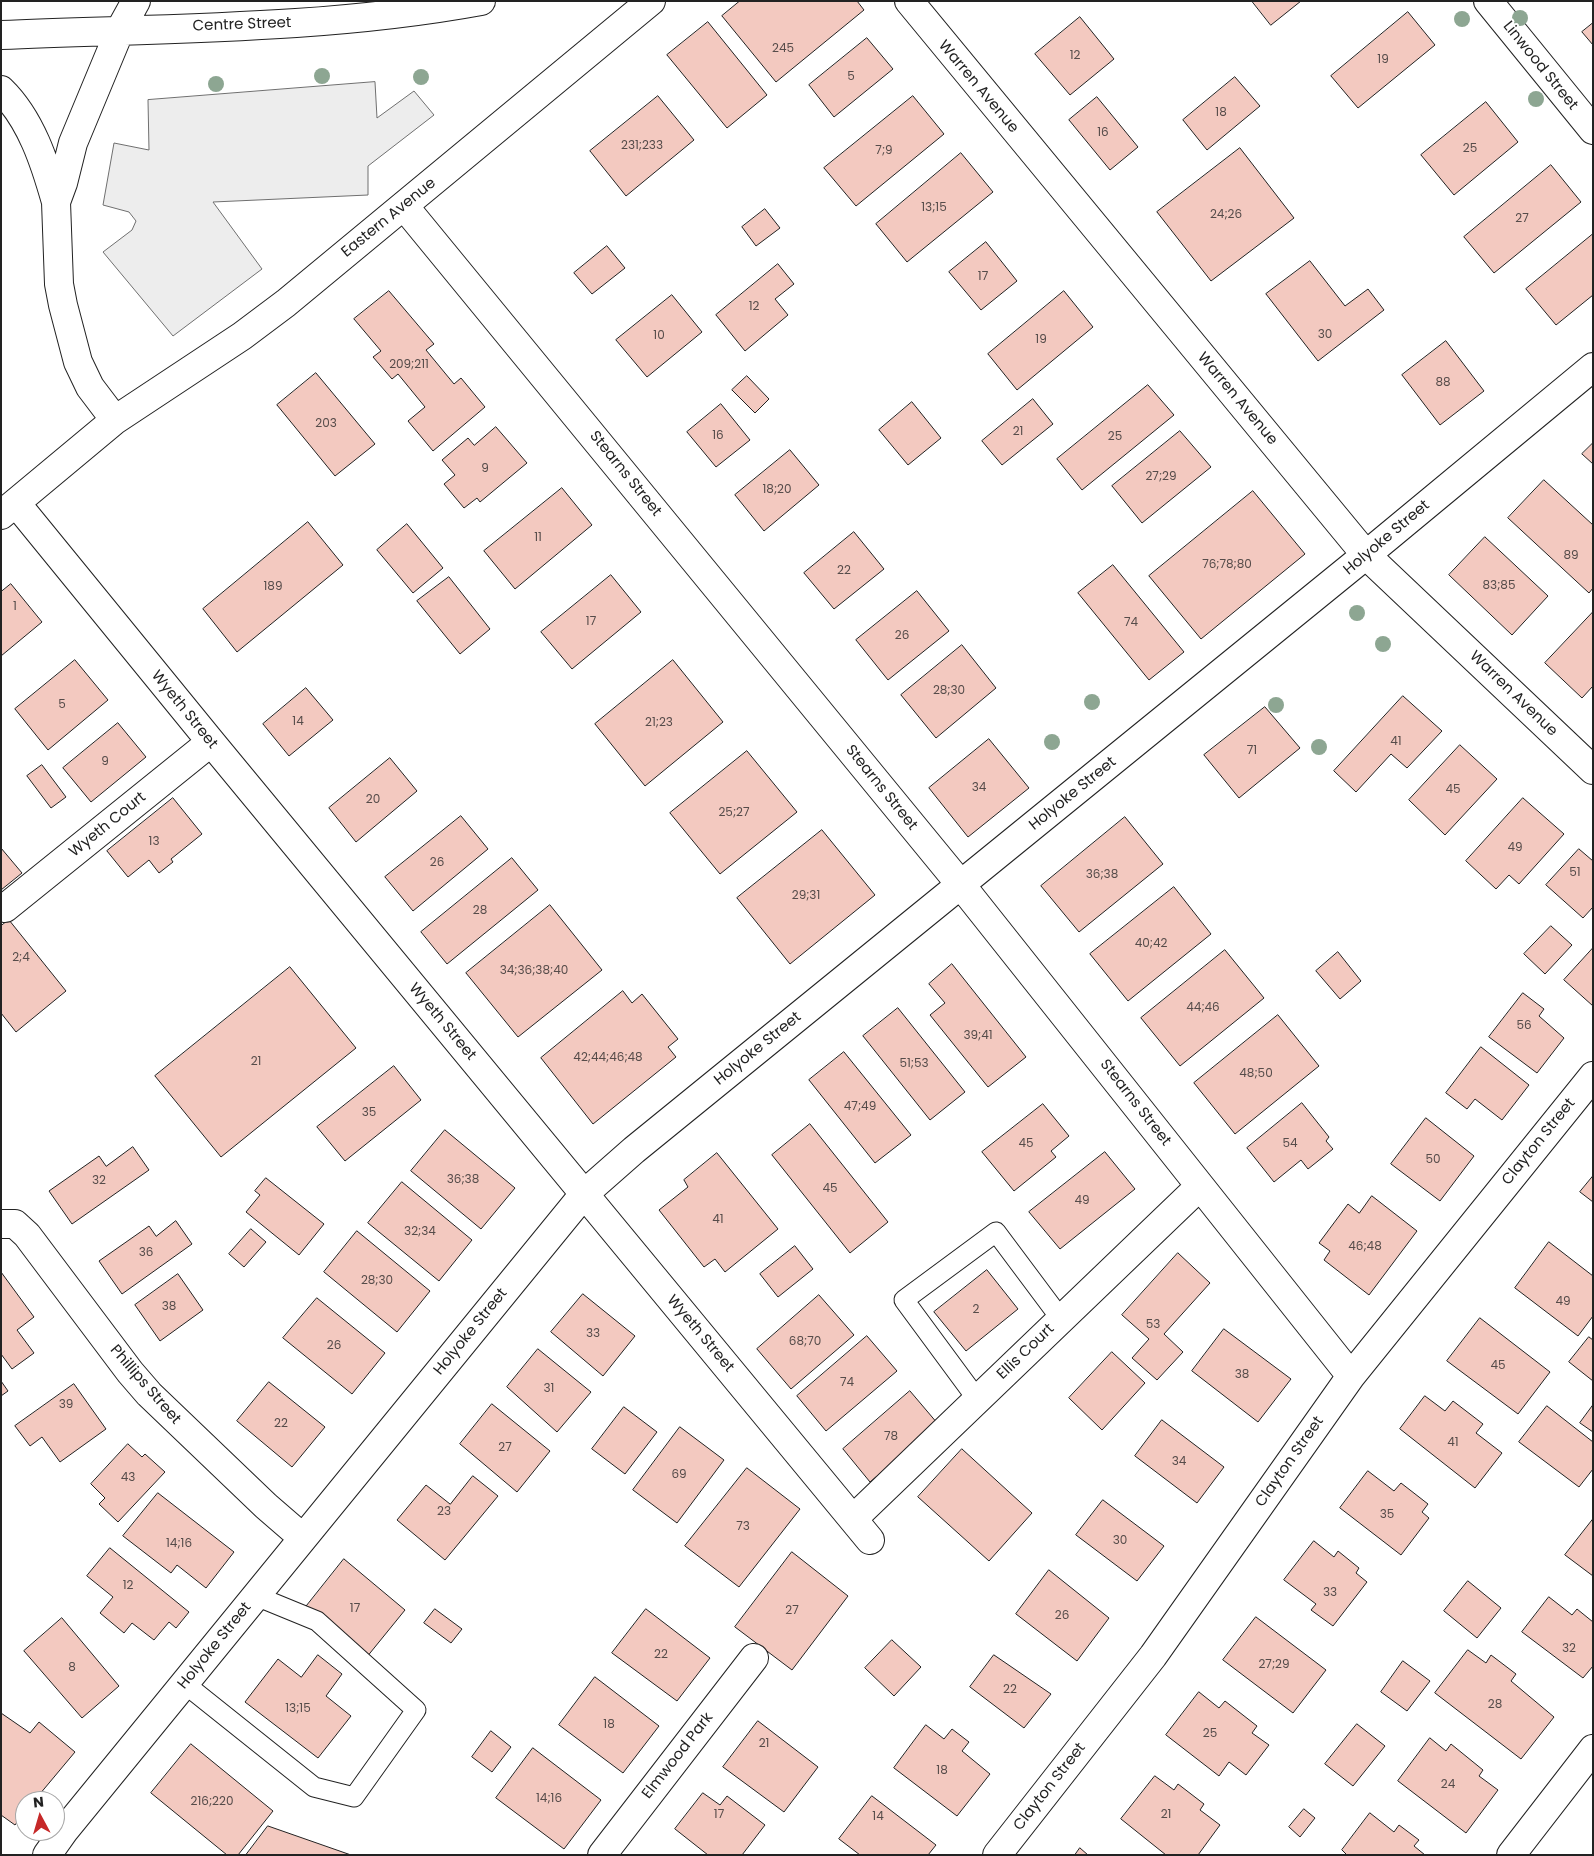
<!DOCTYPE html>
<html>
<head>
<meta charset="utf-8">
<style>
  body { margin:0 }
  #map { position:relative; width:1594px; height:1856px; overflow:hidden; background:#fff; font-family:Poppins,sans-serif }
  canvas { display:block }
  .frame { position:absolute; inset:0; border:2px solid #222; pointer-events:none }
  .north { position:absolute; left:15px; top:1791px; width:50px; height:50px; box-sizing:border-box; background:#fff; border:1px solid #a7a7a7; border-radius:50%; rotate:354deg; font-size:14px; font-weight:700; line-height:20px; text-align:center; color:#222 }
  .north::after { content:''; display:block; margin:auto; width:18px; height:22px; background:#c62828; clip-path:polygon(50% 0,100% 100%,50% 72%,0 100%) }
</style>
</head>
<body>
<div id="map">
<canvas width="1594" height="1856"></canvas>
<div class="frame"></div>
<div class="north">N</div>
</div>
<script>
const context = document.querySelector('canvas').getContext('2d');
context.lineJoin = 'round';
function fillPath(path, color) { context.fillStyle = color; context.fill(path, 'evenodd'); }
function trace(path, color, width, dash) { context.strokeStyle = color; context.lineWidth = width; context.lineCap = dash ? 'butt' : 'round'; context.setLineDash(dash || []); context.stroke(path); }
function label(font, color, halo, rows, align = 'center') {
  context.font = font + ' Poppins,sans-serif'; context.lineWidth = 4; context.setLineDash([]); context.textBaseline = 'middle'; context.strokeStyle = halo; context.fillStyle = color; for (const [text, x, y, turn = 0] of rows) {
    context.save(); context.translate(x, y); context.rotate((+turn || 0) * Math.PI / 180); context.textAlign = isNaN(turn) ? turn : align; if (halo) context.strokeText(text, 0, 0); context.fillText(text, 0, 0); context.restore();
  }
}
const parking = new Path2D(`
  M 375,82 L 377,118 L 414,91 L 434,115 L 368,166 L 368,195 L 213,202 L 262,269 L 173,336 L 103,252 L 132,230 L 136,221 L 129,212 L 103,205 L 114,143 L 149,150 L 148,100 Z`);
const building = new Path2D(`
  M 740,1 L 857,1 L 864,10 L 776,82 L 722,16 Z
  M 1252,1 L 1301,1 L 1271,25 Z
  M 1408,12 L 1435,45 L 1358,108 L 1331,76 Z
  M 1080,17 L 1114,59 L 1070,95 L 1035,54 Z
  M 708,22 L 767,95 L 727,128 L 667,55 Z
  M 1593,23 L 1593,45 L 1582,32 Z
  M 867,38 L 893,69 L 834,117 L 809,85 Z
  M 1235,77 L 1260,106 L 1207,150 L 1183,120 Z
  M 658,96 L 694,140 L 626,196 L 590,151 Z
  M 913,96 L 944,134 L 856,206 L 824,168 Z
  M 1097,97 L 1138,147 L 1110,170 L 1069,120 Z
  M 1486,102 L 1518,142 L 1454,195 L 1421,155 Z
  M 1240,148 L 1294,218 L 1211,281 L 1157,212 Z
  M 961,153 L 993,192 L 907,262 L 876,224 Z
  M 1551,165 L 1581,202 L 1494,273 L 1464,237 Z
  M 765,209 L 780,228 L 756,246 L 742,227 Z
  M 1593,234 L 1593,295 L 1556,325 L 1526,289 Z
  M 986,242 L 1017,281 L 981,310 L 949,272 Z
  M 607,246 L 625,268 L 592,294 L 574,273 Z
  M 1310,261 L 1345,306 L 1368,289 L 1384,310 L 1318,361 L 1266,294 Z
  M 778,264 L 794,284 L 775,299 L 788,315 L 745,351 L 716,315 Z
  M 389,291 L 434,344 L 426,350 L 454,384 L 461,378 L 485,407 L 433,451 L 408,421 L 425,407 L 398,374 L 392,379 L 373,357 L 381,351 L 354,319 Z
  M 1064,291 L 1093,327 L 1017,390 L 988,354 Z
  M 672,295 L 702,332 L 647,377 L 616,340 Z
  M 1446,341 L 1484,391 L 1440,425 L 1402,375 Z
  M 316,373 L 375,444 L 335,476 L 277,405 Z
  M 747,376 L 769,399 L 755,413 L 732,390 Z
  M 1148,385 L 1174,415 L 1082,490 L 1057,459 Z
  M 1033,399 L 1053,424 L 1002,465 L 982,441 Z
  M 912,402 L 941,438 L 908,465 L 879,430 Z
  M 721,404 L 750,440 L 716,467 L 687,432 Z
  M 496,427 L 527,463 L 480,502 L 477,498 L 464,508 L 444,484 L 455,475 L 442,460 L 468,438 L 474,445 Z
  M 1180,431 L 1211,467 L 1142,523 L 1112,486 Z
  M 1593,443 L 1593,464 L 1582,454 Z
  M 790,450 L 819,485 L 764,531 L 735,495 Z
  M 1544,480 L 1593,525 L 1593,588 L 1589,593 L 1508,518 Z
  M 562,488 L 592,525 L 515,589 L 484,551 Z
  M 1253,491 L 1305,554 L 1201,639 L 1149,576 Z
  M 308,522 L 343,565 L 237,652 L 203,609 Z
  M 407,524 L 443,568 L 413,593 L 377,550 Z
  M 854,532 L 884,569 L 834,609 L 804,573 Z
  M 1485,537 L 1548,596 L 1512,635 L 1449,575 Z
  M 1113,565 L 1184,652 L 1149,680 L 1078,593 Z
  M 611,575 L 641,612 L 572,669 L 541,632 Z
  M 449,577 L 490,629 L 460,654 L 417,601 Z
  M 11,584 L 42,622 L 1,656 L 1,592 Z
  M 917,591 L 949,631 L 888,680 L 856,640 Z
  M 1593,612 L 1593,686 L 1582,698 L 1545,663 Z
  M 962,645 L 996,688 L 936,738 L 901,695 Z
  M 75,660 L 108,700 L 48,750 L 15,709 Z
  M 673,660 L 723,722 L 645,786 L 595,724 Z
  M 306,688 L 333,720 L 289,756 L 263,724 Z
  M 1403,696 L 1442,731 L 1407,768 L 1391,754 L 1356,792 L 1334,771 Z
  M 1265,707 L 1300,748 L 1239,798 L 1204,755 Z
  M 118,723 L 146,757 L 91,802 L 63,768 Z
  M 989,739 L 1029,788 L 968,837 L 929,788 Z
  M 1460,745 L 1497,779 L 1445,835 L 1409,800 Z
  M 747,751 L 797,812 L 720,874 L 670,813 Z
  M 390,758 L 417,791 L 356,842 L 329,808 Z
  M 42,765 L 66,797 L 51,808 L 27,776 Z
  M 173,798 L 202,834 L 171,859 L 173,862 L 159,873 L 149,860 L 128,877 L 107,851 Z
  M 1523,798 L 1564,834 L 1519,884 L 1509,875 L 1496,889 L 1466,861 Z
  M 461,816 L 488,849 L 413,911 L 385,877 Z
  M 1125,817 L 1163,864 L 1079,932 L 1041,886 Z
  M 822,830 L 875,895 L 790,964 L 737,898 Z
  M 1,848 L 22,873 L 1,890 Z
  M 1579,849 L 1593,861 L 1593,907 L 1583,918 L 1546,885 Z
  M 512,858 L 538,890 L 447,964 L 421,932 Z
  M 1174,887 L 1211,934 L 1128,1001 L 1090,954 Z
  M 550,905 L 602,970 L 518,1037 L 466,973 Z
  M 9,920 L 66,991 L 16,1032 L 1,1013 L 1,926 Z
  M 1551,926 L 1572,945 L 1545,974 L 1524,954 Z
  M 1593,948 L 1593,1006 L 1564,980 Z
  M 1225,950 L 1264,998 L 1180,1066 L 1141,1018 Z
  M 1338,952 L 1361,981 L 1340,999 L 1316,971 Z
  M 952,964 L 1026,1057 L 988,1087 L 930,1015 L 945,1003 L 929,984 Z
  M 290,967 L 356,1048 L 221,1157 L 155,1076 Z
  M 623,991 L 632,1003 L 642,994 L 678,1039 L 668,1047 L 676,1057 L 593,1124 L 541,1058 Z
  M 1523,993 L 1544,1009 L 1539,1016 L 1564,1038 L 1537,1073 L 1489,1037 Z
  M 898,1008 L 965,1092 L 930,1120 L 863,1036 Z
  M 1278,1015 L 1319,1066 L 1235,1134 L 1194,1083 Z
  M 1481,1047 L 1529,1085 L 1502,1120 L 1475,1099 L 1467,1109 L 1446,1093 Z
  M 844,1052 L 911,1135 L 875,1163 L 809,1080 Z
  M 394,1066 L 421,1100 L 345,1161 L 317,1127 Z
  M 1302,1103 L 1329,1137 L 1326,1141 L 1333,1149 L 1308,1169 L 1301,1160 L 1274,1182 L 1247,1148 Z
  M 1043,1104 L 1069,1136 L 1051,1151 L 1056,1157 L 1014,1191 L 982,1152 Z
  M 1426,1118 L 1474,1156 L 1440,1201 L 1391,1164 Z
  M 810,1124 L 888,1222 L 850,1253 L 772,1155 Z
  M 445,1130 L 515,1188 L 481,1229 L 411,1171 Z
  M 133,1147 L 149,1170 L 72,1224 L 49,1191 L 99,1156 L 106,1166 Z
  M 1105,1152 L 1135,1189 L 1060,1249 L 1029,1212 Z
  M 717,1153 L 778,1229 L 725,1272 L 715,1259 L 704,1267 L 659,1210 L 688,1187 L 684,1180 Z
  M 1593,1176 L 1593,1202 L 1580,1192 Z
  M 266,1178 L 324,1224 L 299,1255 L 246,1212 L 260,1195 L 255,1191 Z
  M 402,1182 L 472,1240 L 439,1281 L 368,1223 Z
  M 1372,1196 L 1417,1231 L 1369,1295 L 1324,1260 L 1330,1251 L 1319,1243 L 1348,1204 L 1359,1213 Z
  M 176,1221 L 192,1244 L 122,1294 L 99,1261 L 149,1226 L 156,1236 Z
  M 251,1229 L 266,1242 L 244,1267 L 229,1254 Z
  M 357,1231 L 430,1291 L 397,1332 L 324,1272 Z
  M 1549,1242 L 1593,1276 L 1593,1316 L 1578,1336 L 1515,1288 Z
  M 795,1246 L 813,1269 L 778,1297 L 760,1274 Z
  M 1178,1253 L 1210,1283 L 1164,1334 L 1183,1352 L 1157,1380 L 1132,1358 L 1149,1339 L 1122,1315 Z
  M 987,1270 L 1018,1309 L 966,1351 L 934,1312 Z
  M 1,1272 L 34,1317 L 17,1330 L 34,1353 L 12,1369 L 1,1354 Z
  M 178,1274 L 203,1310 L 160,1341 L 135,1305 Z
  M 583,1294 L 635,1336 L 603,1376 L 551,1332 Z
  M 819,1295 L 854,1335 L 791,1389 L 757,1349 Z
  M 317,1298 L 385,1353 L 352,1394 L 283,1338 Z
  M 1480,1318 L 1550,1372 L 1518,1414 L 1447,1361 Z
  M 1224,1329 L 1291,1379 L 1258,1422 L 1192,1371 Z
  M 867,1336 L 897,1371 L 826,1431 L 797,1396 Z
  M 1589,1337 L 1593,1340 L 1593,1381 L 1569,1362 Z
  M 538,1349 L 591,1392 L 557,1432 L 507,1387 Z
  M 1112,1352 L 1145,1383 L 1102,1430 L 1069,1398 Z
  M 1,1381 L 8,1391 L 1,1396 Z
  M 269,1382 L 325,1427 L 292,1467 L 237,1421 Z
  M 74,1384 L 106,1429 L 60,1462 L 42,1437 L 30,1446 L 15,1426 Z
  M 910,1391 L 938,1424 L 870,1482 L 843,1449 Z
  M 1425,1396 L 1445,1411 L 1453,1401 L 1483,1424 L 1476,1433 L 1502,1453 L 1475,1488 L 1400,1429 Z
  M 492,1404 L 550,1451 L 517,1492 L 460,1444 Z
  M 1593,1405 L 1593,1432 L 1580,1423 Z
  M 1547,1406 L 1593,1442 L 1593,1469 L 1579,1487 L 1519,1442 Z
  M 624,1407 L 657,1432 L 625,1474 L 592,1449 Z
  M 1162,1420 L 1224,1467 L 1197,1503 L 1135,1456 Z
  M 680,1427 L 724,1460 L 677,1523 L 633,1490 Z
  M 128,1444 L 142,1457 L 145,1454 L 165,1472 L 118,1522 L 99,1504 L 105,1498 L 91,1484 Z
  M 962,1449 L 1032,1513 L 989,1561 L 918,1497 Z
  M 747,1468 L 800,1509 L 739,1587 L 685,1546 Z
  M 1368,1471 L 1394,1491 L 1401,1483 L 1428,1504 L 1422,1512 L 1429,1518 L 1401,1555 L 1340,1508 Z
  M 473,1476 L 498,1496 L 445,1560 L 397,1520 L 426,1485 L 450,1504 Z
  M 158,1493 L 234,1552 L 206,1588 L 177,1565 L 171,1573 L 123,1536 Z
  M 1103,1500 L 1164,1546 L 1137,1581 L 1076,1535 Z
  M 1593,1519 L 1593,1576 L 1565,1555 Z
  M 1314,1541 L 1334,1557 L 1338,1551 L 1359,1568 L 1356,1573 L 1367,1582 L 1333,1626 L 1311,1610 L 1316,1604 L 1284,1580 Z
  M 110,1548 L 189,1612 L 176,1628 L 169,1622 L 154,1640 L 132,1623 L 124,1633 L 100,1613 L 113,1597 L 87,1576 Z
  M 792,1552 L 848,1596 L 792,1670 L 735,1627 Z
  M 344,1559 L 405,1610 L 366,1658 L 305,1608 Z
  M 1049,1570 L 1109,1618 L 1077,1661 L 1016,1614 Z
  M 1468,1581 L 1501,1608 L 1477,1638 L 1444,1611 Z
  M 1549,1597 L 1572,1615 L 1577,1609 L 1593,1622 L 1593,1666 L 1583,1678 L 1522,1632 Z
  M 435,1609 L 462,1629 L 451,1643 L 424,1623 Z
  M 646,1609 L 710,1658 L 677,1701 L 612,1653 Z
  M 1256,1617 L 1326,1670 L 1293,1713 L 1223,1660 Z
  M 62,1618 L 119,1686 L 82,1718 L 24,1651 Z
  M 892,1640 L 921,1667 L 894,1696 L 865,1668 Z
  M 1468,1650 L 1486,1663 L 1491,1655 L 1516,1674 L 1511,1681 L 1554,1717 L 1521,1759 L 1435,1693 Z
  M 318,1655 L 342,1674 L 326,1696 L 351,1716 L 318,1758 L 245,1702 L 278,1659 L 301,1677 Z
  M 994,1655 L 1051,1694 L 1024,1728 L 970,1687 Z
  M 1403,1661 L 1430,1681 L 1407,1711 L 1381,1692 Z
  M 595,1677 L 659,1726 L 623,1773 L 559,1725 Z
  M 1199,1692 L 1219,1708 L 1225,1701 L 1257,1726 L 1252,1733 L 1269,1745 L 1246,1775 L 1229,1762 L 1219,1776 L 1166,1735 Z
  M 1,1713 L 30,1733 L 39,1722 L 75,1752 L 34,1801 L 25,1801 L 25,1812 L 15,1825 L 1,1815 Z
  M 758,1721 L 818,1767 L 784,1812 L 723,1767 Z
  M 1357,1724 L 1385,1746 L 1353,1786 L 1325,1764 Z
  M 926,1725 L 944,1739 L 952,1729 L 969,1742 L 962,1751 L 990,1774 L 957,1816 L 894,1768 Z
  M 491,1731 L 511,1747 L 492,1772 L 472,1757 Z
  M 1430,1738 L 1446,1751 L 1451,1744 L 1483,1770 L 1479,1776 L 1498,1790 L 1466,1833 L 1398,1781 Z
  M 191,1744 L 273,1811 L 238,1855 L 227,1855 L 151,1793 Z
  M 533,1748 L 601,1800 L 564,1849 L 496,1798 Z
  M 1155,1776 L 1174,1790 L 1178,1784 L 1204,1804 L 1200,1810 L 1220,1825 L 1198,1855 L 1166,1855 L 1121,1819 Z
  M 703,1793 L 720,1805 L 727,1796 L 765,1825 L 742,1855 L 708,1855 L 675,1829 Z
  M 872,1796 L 936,1845 L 928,1855 L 860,1855 L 839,1839 Z
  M 1304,1809 L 1315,1818 L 1300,1837 L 1289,1827 Z
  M 1370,1813 L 1394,1832 L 1399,1825 L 1419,1840 L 1414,1846 L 1425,1855 L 1347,1855 L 1342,1850 Z
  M 268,1826 L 351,1855 L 246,1855 Z
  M 1080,1848 L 1088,1855 L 1075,1855 Z`);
const lane = new Path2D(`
  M 977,1399 L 904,1300 L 996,1232 L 1061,1319
  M 185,1684 L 314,1787 L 354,1797 L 416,1710 L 317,1621 L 256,1596`);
const street = new Path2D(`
  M 909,1 L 1366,555 L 1593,770
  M 1488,1 L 1593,130
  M 404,206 L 961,885 L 1351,1376
  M 16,503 L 211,742 L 870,1540
  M 5,908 L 211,742
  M 1,1224 L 15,1224 L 27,1235 L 130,1372 L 149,1394 L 266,1506 L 303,1538
  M 853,1519 L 1200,1186
  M 47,1855 L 64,1831 L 584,1194 L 634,1150 L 1366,555 L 1593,367
  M 602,1855 L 754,1658
  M 997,1855 L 1153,1656 L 1351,1376 L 1593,1076
  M 1511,1855 L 1593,1749`);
const primary = new Path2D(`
  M 1,35 C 161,28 323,30 481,1
  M 1,90 C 31,119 45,163 56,202
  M 115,420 L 90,387 L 78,362 L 63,305 L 59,284 L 56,202 L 63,183 L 73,143 L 120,30 L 136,1
  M 1,515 L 115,420 L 242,336 L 286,303 L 651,1`);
const trees = [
  [1520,18],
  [1462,19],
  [322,76],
  [421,77],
  [216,84],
  [1536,99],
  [1357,613],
  [1383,644],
  [1092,702],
  [1276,705],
  [1052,742],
  [1319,747]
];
const numberNames = [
  ["245",783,49],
  ["12",1075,56],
  ["19",1383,60],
  ["5",851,77],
  ["18",1221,113],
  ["16",1103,133],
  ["231;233",642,146],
  ["25",1470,149],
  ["7;9",884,151],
  ["13;15",934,208],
  ["24;26",1226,215],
  ["27",1522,219],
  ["17",983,277],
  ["12",754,307],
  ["30",1325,335],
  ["10",659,336],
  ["19",1041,340],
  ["209;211",409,365],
  ["88",1443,383],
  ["203",326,424],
  ["21",1018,432],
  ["16",718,436],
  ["25",1115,437],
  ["9",485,469],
  ["27;29",1161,477],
  ["18;20",777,490],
  ["11",538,538],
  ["89",1571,556],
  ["76;78;80",1227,565],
  ["22",844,571],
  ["83;85",1499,586],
  ["189",273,587],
  ["1",15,607],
  ["17",591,622],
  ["74",1131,623],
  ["26",902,636],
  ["28;30",949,691],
  ["5",62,705],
  ["14",298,722],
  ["21;23",659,723],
  ["41",1396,742],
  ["71",1252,751],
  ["9",105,762],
  ["34",979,788],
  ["45",1453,790],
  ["20",373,800],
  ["25;27",734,813],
  ["13",154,842],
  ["49",1515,848],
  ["26",437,863],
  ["51",1575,873],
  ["36;38",1102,875],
  ["29;31",806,896],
  ["28",480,911],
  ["40;42",1151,944],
  ["2;4",21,958],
  ["34;36;38;40",534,971],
  ["44;46",1203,1008],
  ["56",1524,1026],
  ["39;41",978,1036],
  ["42;44;46;48",608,1058],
  ["21",256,1062],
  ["51;53",914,1064],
  ["48;50",1256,1074],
  ["47;49",860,1107],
  ["35",369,1113],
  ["45",1026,1144],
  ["54",1290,1144],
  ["50",1433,1160],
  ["36;38",463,1180],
  ["32",99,1181],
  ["45",830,1189],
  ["49",1082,1201],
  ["41",718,1220],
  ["32;34",420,1232],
  ["46;48",1365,1247],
  ["36",146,1253],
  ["28;30",377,1281],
  ["49",1563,1302],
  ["38",169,1307],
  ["2",976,1310],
  ["53",1153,1325],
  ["33",593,1334],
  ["68;70",805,1342],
  ["26",334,1346],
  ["45",1498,1366],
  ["38",1242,1375],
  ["74",847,1383],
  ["31",549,1389],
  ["39",66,1405],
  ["22",281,1424],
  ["78",891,1437],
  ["41",1453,1443],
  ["27",505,1448],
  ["34",1179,1462],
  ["69",679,1475],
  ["43",128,1478],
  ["23",444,1512],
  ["35",1387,1515],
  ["73",743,1527],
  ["30",1120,1541],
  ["14;16",179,1544],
  ["12",128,1586],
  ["33",1330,1593],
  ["17",355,1609],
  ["27",792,1611],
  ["26",1062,1616],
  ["32",1569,1649],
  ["22",661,1655],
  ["27;29",1274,1665],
  ["8",72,1668],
  ["22",1010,1690],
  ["28",1495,1705],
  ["13;15",298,1709],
  ["18",609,1725],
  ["25",1210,1734],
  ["21",764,1744],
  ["18",942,1771],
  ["24",1448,1785],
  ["14;16",549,1799],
  ["216;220",212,1802],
  ["17",719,1815],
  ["21",1166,1815],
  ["14",878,1817]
];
const streetNames = [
  ["Centre Street",242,25,-2],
  ["Linwood Street",1540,66,51],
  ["Warren Avenue",978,87,50],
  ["Eastern Avenue",389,218,-39],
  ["Warren Avenue",1237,399,50],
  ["Stearns Street",625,474,51],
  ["Holyoke Street",1387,538,-40],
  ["Warren Avenue",1513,694,44],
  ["Wyeth Street",184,710,51],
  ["Stearns Street",881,788,51],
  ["Holyoke Street",1073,794,-39],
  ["Wyeth Court",108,825,-39],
  ["Wyeth Street",442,1022,50],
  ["Holyoke Street",758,1049,-39],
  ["Stearns Street",1135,1103,52],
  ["Clayton Street",1539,1142,-51],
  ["Holyoke Street",471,1332,-51],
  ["Wyeth Street",700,1334,50],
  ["Ellis Court",1026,1352,-44],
  ["Phillips Street",145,1385,49],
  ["Clayton Street",1290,1462,-55],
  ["Holyoke Street",215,1646,-51],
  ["Elmwood Park",678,1756,-52],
  ["Clayton Street",1050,1787,-52]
];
fillPath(parking, '#ededed');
trace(parking, '#6f6f6f', 1);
fillPath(building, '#f3c9c0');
trace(building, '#222', 1);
trace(lane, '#222', 21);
trace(street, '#222', 30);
trace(primary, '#222', 30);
trace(lane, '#fff', 19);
trace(street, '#fff', 28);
trace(primary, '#fff', 28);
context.fillStyle = '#8da692';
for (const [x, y] of trees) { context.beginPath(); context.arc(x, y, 8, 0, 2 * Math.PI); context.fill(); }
label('12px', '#564c4a', null, numberNames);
label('15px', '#222', '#fff', streetNames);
</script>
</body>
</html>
